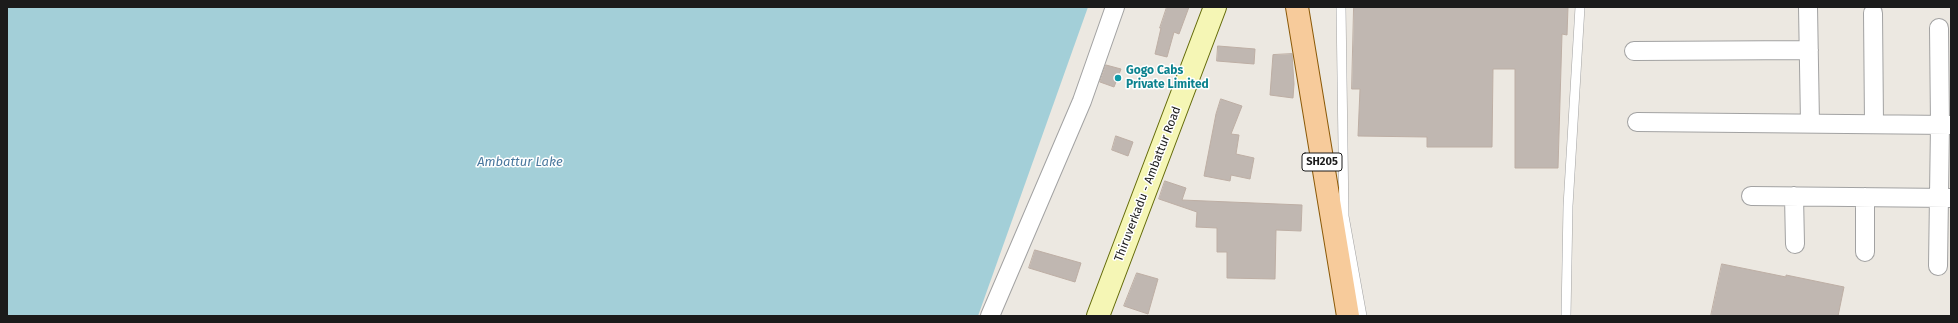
<!DOCTYPE html>
<html>
<head>
<meta charset="utf-8">
<style>
  body { margin:0 }
  #map { position:relative; width:1958px; height:323px; overflow:hidden; background:#ece8e1; font-family:"Fira Sans",sans-serif }
  canvas { display:block }
  .frame { position:absolute; inset:0; border:8px solid #1b1b1b; pointer-events:none }
</style>
</head>
<body>
<div id="map">
<canvas width="1958" height="323"></canvas>
<div class="frame"></div>
</div>
<script>
const context = document.querySelector('canvas').getContext('2d');
context.lineJoin = 'round';
function fillPath(path, color) { context.fillStyle = color; context.fill(path, 'evenodd'); }
function trace(path, color, width, dash) { context.strokeStyle = color; context.lineWidth = width; context.lineCap = dash ? 'butt' : 'round'; context.setLineDash(dash || []); context.stroke(path); }
function label(font, color, halo, rows, align = 'center') {
  context.font = font + ' "Fira Sans",sans-serif'; context.lineWidth = 3; context.setLineDash([]); context.textBaseline = 'middle'; context.strokeStyle = halo; context.fillStyle = color; for (const [text, x, y, turn = 0] of rows) {
    context.save(); context.translate(x, y); context.rotate((+turn || 0) * Math.PI / 180); context.textAlign = isNaN(turn) ? turn : align; if (halo) context.strokeText(text, 0, 0); context.fillText(text, 0, 0); context.restore();
  }
}
const water = new Path2D(`
  M 7,7 L 1088,7 L 978,316 L 7,316 Z`);
const building = new Path2D(`
  M 1167,7 L 1189,7 L 1179,34 L 1174,32 L 1167,57 L 1155,54 L 1161,28 L 1160,28 Z
  M 1354,7 L 1568,7 L 1567,35 L 1562,34 L 1558,168 L 1515,168 L 1515,69 L 1493,69 L 1492,147 L 1427,147 L 1427,137 L 1358,136 L 1360,89 L 1352,89 Z
  M 1218,46 L 1255,49 L 1254,64 L 1217,61 Z
  M 1292,54 L 1294,84 L 1293,98 L 1270,95 L 1273,55 Z
  M 1106,65 L 1121,69 L 1114,87 L 1100,82 Z
  M 1221,99 L 1242,106 L 1231,134 L 1239,135 L 1236,154 L 1254,158 L 1250,179 L 1231,175 L 1230,181 L 1204,176 L 1216,114 Z
  M 1116,136 L 1133,142 L 1128,156 L 1112,150 Z
  M 1165,181 L 1186,188 L 1182,200 L 1302,205 L 1301,231 L 1276,230 L 1275,279 L 1227,278 L 1227,252 L 1217,252 L 1217,228 L 1196,227 L 1197,212 L 1159,199 Z
  M 1035,250 L 1081,263 L 1075,282 L 1029,268 Z
  M 1722,264 L 1786,277 L 1786,275 L 1844,287 L 1838,316 L 1711,316 Z
  M 1137,273 L 1158,279 L 1148,314 L 1124,306 Z`);
const service = new Path2D(`
  M 1341,7 L 1344,216 L 1362,316
  M 1566,316 L 1568,206 L 1580,7`);
const minor = new Path2D(`
  M 1808,7 L 1810,123
  M 1873,13 L 1874,124
  M 1634,51 L 1809,50
  M 1637,122 L 1951,125
  M 1751,196 L 1950,198
  M 1794,196 L 1795,244
  M 1865,252 L 1865,197
  M 1938,266 L 1940,125 L 1939,28
  M 990,316 L 1082,101 L 1115,7`);
const secondary = new Path2D(`
  M 1098,316 L 1215,7`);
const primary = new Path2D(`
  M 1297,7 L 1348,316`);
const markers = [
  [1118,78,4,"#0f9aa8"]
];
const shields = [
  [1322,162,40]
];
const shieldNames = [
  ["SH205",1322,162]
];
const cultureNames = [
  ["Gogo Cabs",1126,71],
  ["Private Limited",1126,85]
];
const streetNames = [
  ["Thiruverkadu - Ambattur Road",1148,184,-69]
];
const waterNames = [
  ["Ambattur Lake",520,162]
];
fillPath(water, '#a3cfd8');
fillPath(building, '#c0b7b1');
trace(building, '#bdaea4', 1);
trace(service, '#a2a2a2', 10);
trace(minor, '#a2a2a2', 20);
trace(secondary, '#646b09', 24);
trace(primary, '#8b5907', 24);
trace(service, '#fff', 9);
trace(minor, '#fff', 18);
trace(secondary, '#f5f6b5', 22);
trace(primary, '#f7cb9b', 22);
for (const [x, y, r, color] of markers) { const dot = new Path2D(); dot.arc(x, y, r, 0, 2 * Math.PI); context.fillStyle = color; context.fill(dot); trace(dot, '#fff', 1.5); }
for (const [x, y, w] of shields) { const box = new Path2D(); box.roundRect(x - w / 2, y - 9, w, 18, 3); context.fillStyle = '#fff'; context.fill(box); trace(box, '#1b1b1b', 1); }
label('bold 11px', '#1b1b1b', null, shieldNames);
label('bold 12px', '#0d838f', '#fff', cultureNames, 'left');
label('12px', '#1b1b1b', '#fff', streetNames);
label('italic 13px', '#4a789e', '#fff', waterNames);
</script>
</body>
</html>
